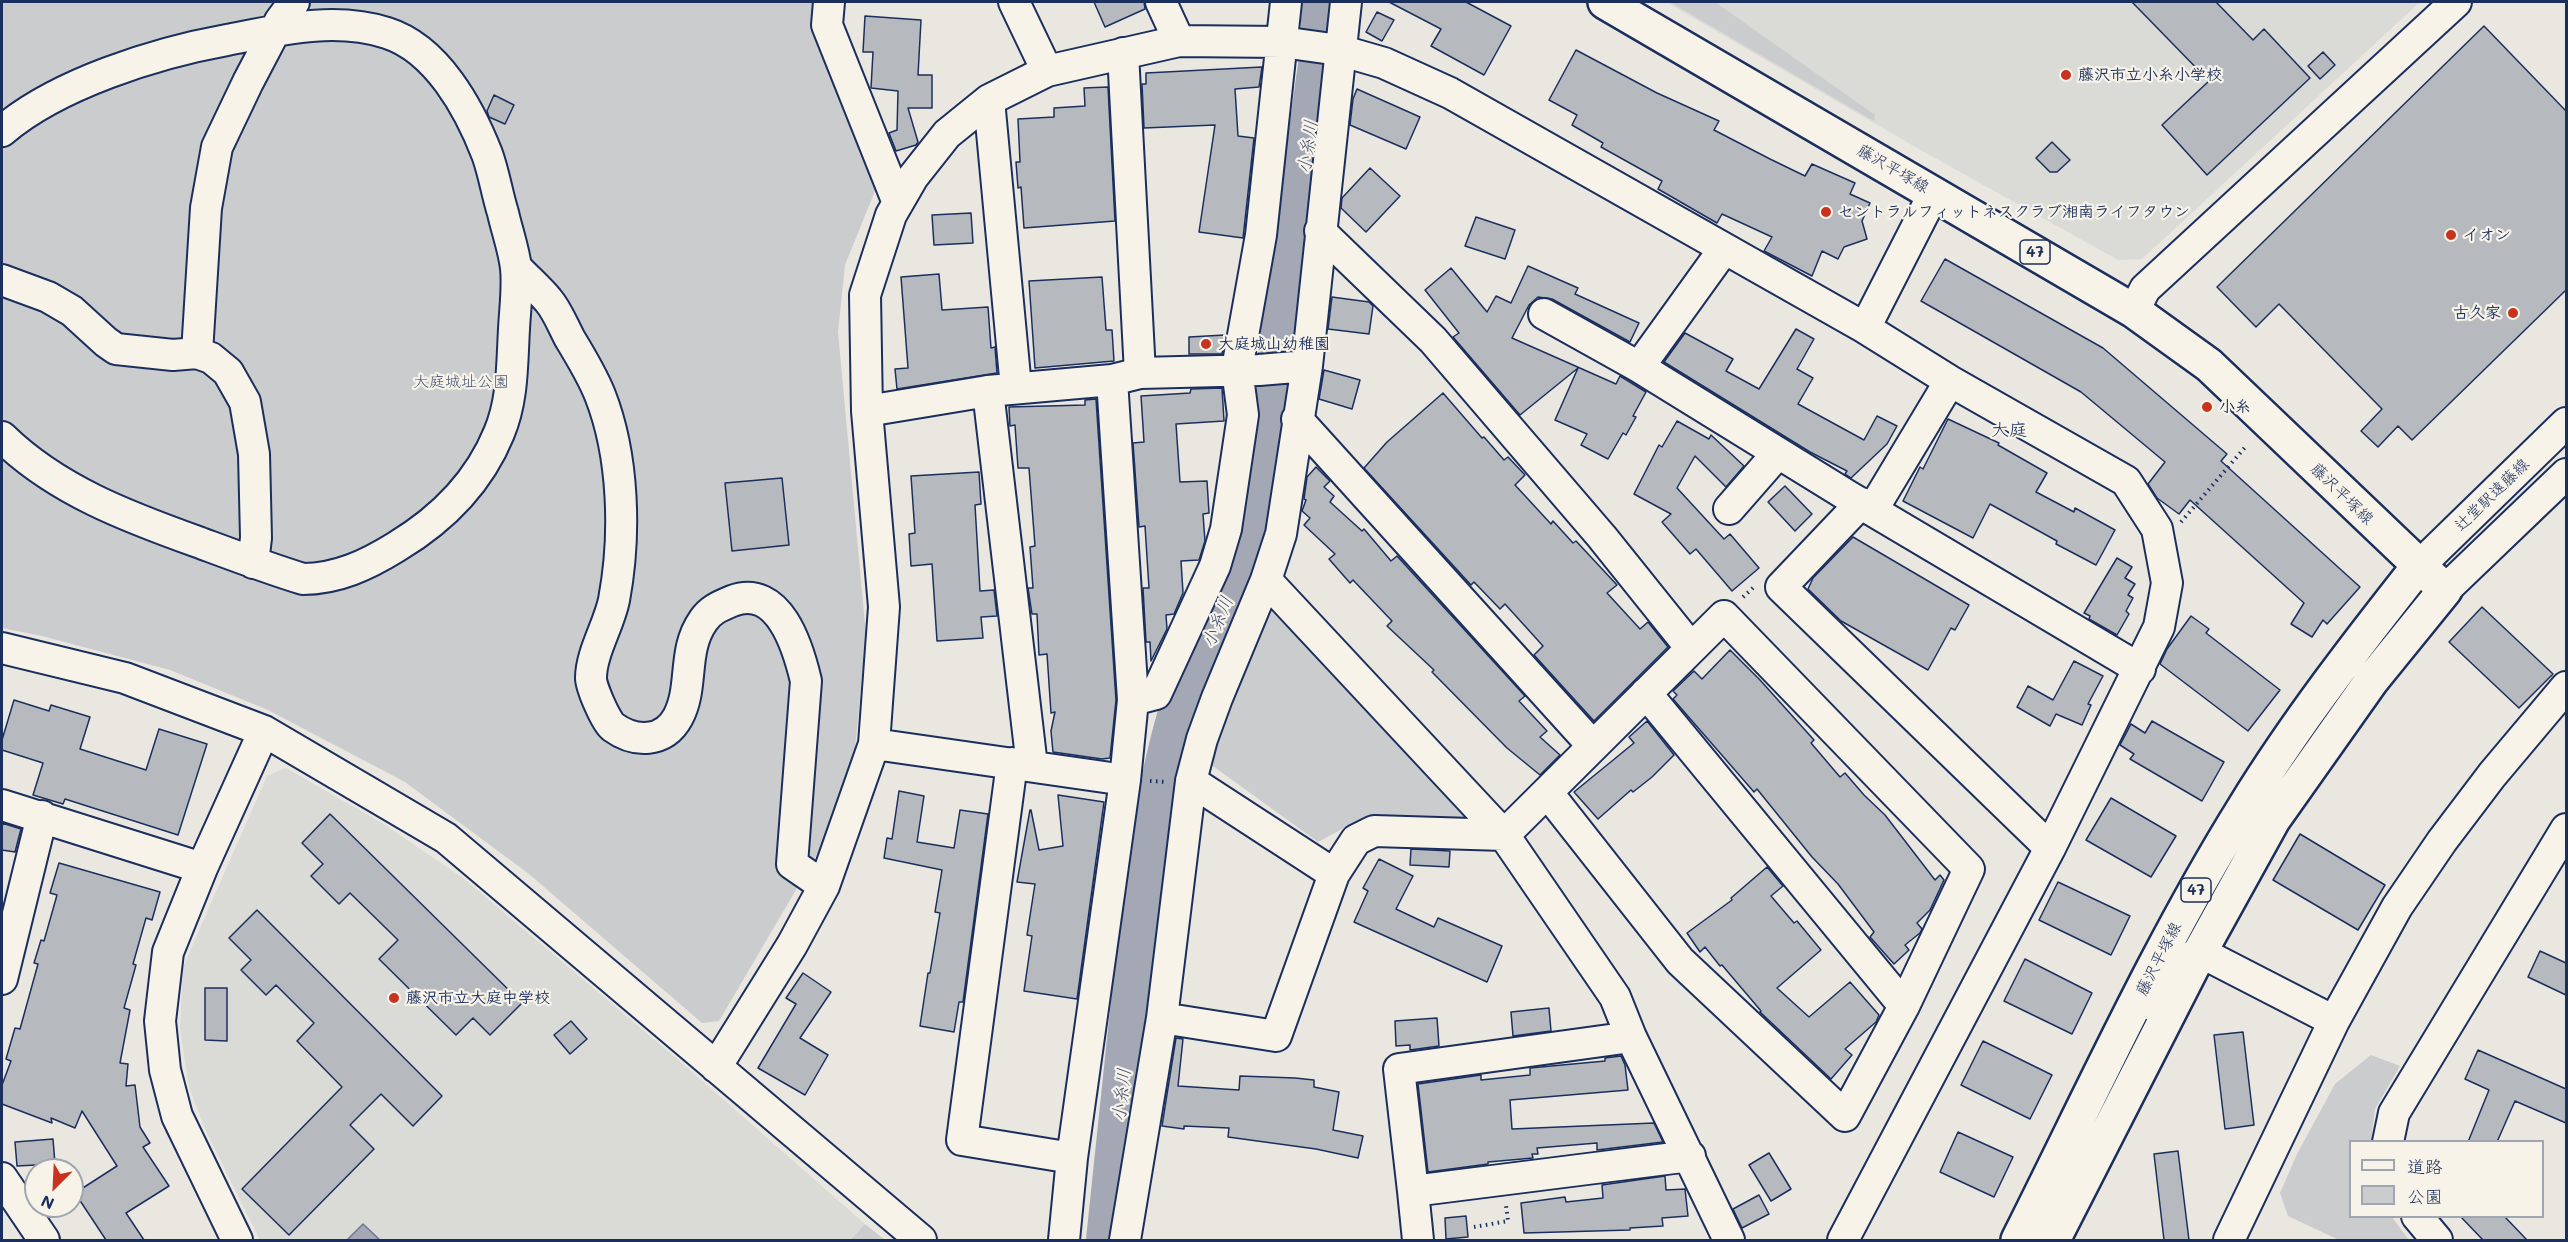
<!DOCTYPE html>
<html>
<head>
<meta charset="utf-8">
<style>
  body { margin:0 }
  #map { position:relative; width:2568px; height:1242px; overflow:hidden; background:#eae7e0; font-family:Mali,"Klee One",sans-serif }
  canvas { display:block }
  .frame { position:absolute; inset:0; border:3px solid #1b2f5e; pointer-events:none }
  .legend { position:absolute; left:2349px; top:1140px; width:195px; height:78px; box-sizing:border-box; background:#f7f3e8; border:2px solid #9fa5b1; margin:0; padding:8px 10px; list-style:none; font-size:18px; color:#1b2f5e }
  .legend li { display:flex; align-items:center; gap:12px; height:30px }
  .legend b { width:30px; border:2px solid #9fa5b1 }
  .north { position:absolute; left:24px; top:1158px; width:60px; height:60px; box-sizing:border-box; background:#f7f3e8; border:2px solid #9fa5b1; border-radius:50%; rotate:204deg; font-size:16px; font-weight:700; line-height:24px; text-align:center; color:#1b2f5e }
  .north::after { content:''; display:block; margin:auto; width:21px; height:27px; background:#c8321e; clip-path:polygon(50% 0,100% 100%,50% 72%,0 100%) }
</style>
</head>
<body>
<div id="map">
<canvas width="2568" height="1242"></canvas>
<div class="frame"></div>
<ul class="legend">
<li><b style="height:8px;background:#f7f3e8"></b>道路</li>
<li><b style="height:16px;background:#cbcccd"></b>公園</li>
</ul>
<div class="north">N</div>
</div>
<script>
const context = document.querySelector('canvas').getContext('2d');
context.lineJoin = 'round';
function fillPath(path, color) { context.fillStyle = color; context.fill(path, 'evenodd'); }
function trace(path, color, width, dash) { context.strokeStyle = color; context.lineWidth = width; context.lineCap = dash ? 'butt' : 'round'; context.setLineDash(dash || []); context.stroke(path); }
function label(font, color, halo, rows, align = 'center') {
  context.font = font + ' Mali,"Klee One",sans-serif'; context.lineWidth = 4.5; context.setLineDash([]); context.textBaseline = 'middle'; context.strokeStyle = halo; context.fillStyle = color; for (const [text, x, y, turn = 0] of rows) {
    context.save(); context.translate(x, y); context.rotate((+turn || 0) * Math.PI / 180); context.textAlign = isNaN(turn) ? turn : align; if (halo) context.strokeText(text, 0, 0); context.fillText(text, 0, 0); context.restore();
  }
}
const built = new Path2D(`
  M 1666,2 L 2420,2 L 2142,259 L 2118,260 L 1917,148 Z
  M 286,768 L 382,823 L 463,878 L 676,1058 L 865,1224 L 849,1240 L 260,1240 L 205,1129 L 189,1087 L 180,1029 L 183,967 L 267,776 Z`);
const green = new Path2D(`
  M 2,2 L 822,2 L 851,121 L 875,191 L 845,265 L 838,332 L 866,635 L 855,749 L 820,849 L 719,1021 L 702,1023 L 529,874 L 405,782 L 268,710 L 170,670 L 42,636 L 2,628 Z
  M 1670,2 L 1715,2 L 1875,115 L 1874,121 Z
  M 1259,610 L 1271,611 L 1470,810 L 1465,819 L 1368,815 L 1318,842 L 1206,761 Z
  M 2371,1055 L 2400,1066 L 2375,1109 L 2371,1141 L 2350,1142 L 2350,1216 L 2392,1217 L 2409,1240 L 2339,1240 L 2288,1216 L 2280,1193 L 2297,1154 L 2335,1084 Z
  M 865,1224 L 885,1240 L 850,1240 Z`);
const water = new Path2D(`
  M 363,1224 L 380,1240 L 347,1240 Z`);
const river = new Path2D(`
  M 1107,1240 C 1116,1158 1124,1075 1133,992 C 1142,905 1152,811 1175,727 C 1195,652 1241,587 1257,511 L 1320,58 L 1323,2`);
const building = new Path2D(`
  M 1094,2 L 1144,2 L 1145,9 L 1105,27 Z
  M 1389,2 L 1466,2 L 1511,26 L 1484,75 L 1431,46 L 1441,29 Z
  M 2132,2 L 2216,2 L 2253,40 L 2264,29 L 2310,78 L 2207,175 L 2162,125 L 2209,81 Z
  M 1377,12 L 1394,20 L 1382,41 L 1366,32 Z
  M 865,16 L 921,20 L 918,75 L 932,75 L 932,108 L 908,108 L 918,142 L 916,145 L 896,151 L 889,133 L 897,130 L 898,91 L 871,88 L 873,52 L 863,52 Z
  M 2484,26 L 2566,111 L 2566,290 L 2412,440 L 2398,426 L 2378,447 L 2361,431 L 2382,409 L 2279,304 L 2256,327 L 2217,287 Z
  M 1576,50 L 1657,93 L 1719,121 L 1714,130 L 1770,159 L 1805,176 L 1812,164 L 1855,183 L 1850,194 L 1870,203 L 1862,221 L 1867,239 L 1844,247 L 1838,259 L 1822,251 L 1812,276 L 1764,251 L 1772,237 L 1722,214 L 1717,223 L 1658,189 L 1662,181 L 1601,147 L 1603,143 L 1572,125 L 1577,115 L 1549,100 Z
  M 2323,52 L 2335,65 L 2320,79 L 2308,66 Z
  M 1262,67 L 1259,87 L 1235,89 L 1238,136 L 1254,138 L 1243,238 L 1199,232 L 1215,125 L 1144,128 L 1142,84 L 1146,84 L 1146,73 Z
  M 1108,87 L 1115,221 L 1024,228 L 1021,187 L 1018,188 L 1016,162 L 1020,162 L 1018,119 L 1054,117 L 1054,108 L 1085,106 L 1084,88 Z
  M 1357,89 L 1420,117 L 1406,149 L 1350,125 L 1353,99 Z
  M 494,95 L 514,105 L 505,124 L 489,117 L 487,111 Z
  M 2052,142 L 2070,160 L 2057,172 L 2050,172 L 2036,158 Z
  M 1370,168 L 1400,196 L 1366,232 L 1341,208 L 1342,198 Z
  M 971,213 L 973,243 L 934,245 L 932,215 Z
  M 1476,217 L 1515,230 L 1505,259 L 1465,246 Z
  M 1945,259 L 2103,348 L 2227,454 L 2221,461 L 2360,587 L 2327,624 L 2323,620 L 2312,637 L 2291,624 L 2304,603 L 2190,500 L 2179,514 L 2157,498 L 2148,484 L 2165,462 L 2081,392 L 1921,301 Z
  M 1528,266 L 1578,288 L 1575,294 L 1639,323 L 1630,342 L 1552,299 L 1538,297 L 1529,305 L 1512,338 L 1616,384 L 1620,376 L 1646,392 L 1633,416 L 1636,417 L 1626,435 L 1623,433 L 1608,459 L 1581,445 L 1587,434 L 1555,420 L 1578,368 L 1520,415 L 1453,337 L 1459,333 L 1425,290 L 1451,268 L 1487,312 L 1496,296 L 1511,303 Z
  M 939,274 L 942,310 L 988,307 L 991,348 L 995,347 L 997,373 L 897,389 L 895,369 L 908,368 L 901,277 Z
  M 1102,277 L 1106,330 L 1112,330 L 1114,361 L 1035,368 L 1029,281 Z
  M 1332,297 L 1369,302 L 1373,306 L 1369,334 L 1328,329 Z
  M 1796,329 L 1814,339 L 1797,369 L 1813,378 L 1798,404 L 1864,440 L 1877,416 L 1897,426 L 1887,444 L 1851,478 L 1845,474 L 1847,471 L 1810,452 L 1664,362 L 1685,333 L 1733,359 L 1726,371 L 1759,389 Z
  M 1225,335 L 1222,354 L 1189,354 L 1189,337 Z
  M 1324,370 L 1360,380 L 1352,409 L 1319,399 Z
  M 1222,388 L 1224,421 L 1176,424 L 1180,482 L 1207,481 L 1209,513 L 1203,514 L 1205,541 L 1199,560 L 1181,561 L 1183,593 L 1174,614 L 1166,615 L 1167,629 L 1151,661 L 1150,642 L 1146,642 L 1143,588 L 1149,588 L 1145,526 L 1139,527 L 1133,443 L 1144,442 L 1141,396 L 1190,393 L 1191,389 Z
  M 1443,393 L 1482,438 L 1484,437 L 1504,460 L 1508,457 L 1525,475 L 1515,485 L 1551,524 L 1553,521 L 1573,543 L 1576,541 L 1617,585 L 1607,593 L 1640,629 L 1648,622 L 1668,647 L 1594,721 L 1534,655 L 1543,646 L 1505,604 L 1500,609 L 1474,582 L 1471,585 L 1364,468 L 1387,442 Z
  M 1096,399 L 1116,700 L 1110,758 L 1102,759 L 1053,752 L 1051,731 L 1055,712 L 1051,713 L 1047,654 L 1039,655 L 1037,614 L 1032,614 L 1028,588 L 1033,588 L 1030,547 L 1035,546 L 1029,468 L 1018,468 L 1015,425 L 1010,426 L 1009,407 L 1085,405 L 1085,400 Z
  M 1948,419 L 1999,443 L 1998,445 L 2047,473 L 2036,492 L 2074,512 L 2075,508 L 2115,530 L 2096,565 L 2056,544 L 2057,541 L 1990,504 L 1973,538 L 1903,501 L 1920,467 L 1923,469 Z
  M 1677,421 L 1709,439 L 1711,435 L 1744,466 L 1726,487 L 1695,456 L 1677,488 L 1724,539 L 1730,534 L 1759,568 L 1732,591 L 1696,549 L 1690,554 L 1662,522 L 1671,514 L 1634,494 L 1659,445 L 1662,447 Z
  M 1316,467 L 1330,481 L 1324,487 L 1334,496 L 1330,502 L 1362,531 L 1364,529 L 1391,561 L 1397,556 L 1525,696 L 1519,701 L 1547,731 L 1540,737 L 1560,755 L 1540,775 L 1507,748 L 1432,672 L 1434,670 L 1387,626 L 1392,621 L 1353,580 L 1350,583 L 1329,559 L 1335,554 L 1304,525 L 1310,518 L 1302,511 L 1306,500 L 1304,499 L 1307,477 Z
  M 979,472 L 981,504 L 975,505 L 980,591 L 994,590 L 997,616 L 981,617 L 983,638 L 937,641 L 932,564 L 911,566 L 909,534 L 915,533 L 911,476 Z
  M 782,478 L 789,545 L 732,551 L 725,483 Z
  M 1785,486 L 1812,514 L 1795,531 L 1768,502 Z
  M 1853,537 L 1969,605 L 1955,630 L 1951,628 L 1928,670 L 1841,621 L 1808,589 L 1813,578 Z
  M 2117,558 L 2132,567 L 2125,578 L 2135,584 L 2128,595 L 2133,598 L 2126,611 L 2129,614 L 2117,635 L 2089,619 L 2090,616 L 2084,613 Z
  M 2482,607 L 2553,674 L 2519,708 L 2449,642 Z
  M 2191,616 L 2209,629 L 2206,633 L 2280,690 L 2248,731 L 2160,664 L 2167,649 Z
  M 1730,650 L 1760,680 L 1814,740 L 1811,743 L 1840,777 L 1845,773 L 1864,795 L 1885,815 L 1935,880 L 1940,875 L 1944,880 L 1930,910 L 1917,923 L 1922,929 L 1920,933 L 1905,945 L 1909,950 L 1894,964 L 1870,937 L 1874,932 L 1838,884 L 1812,857 L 1757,789 L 1754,792 L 1673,699 L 1677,695 L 1673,691 L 1694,671 L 1702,679 Z
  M 2074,661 L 2103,676 L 2088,704 L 2091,705 L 2082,725 L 2056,714 L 2050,726 L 2017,707 L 2028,686 L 2053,700 Z
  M 14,700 L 49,711 L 51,705 L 90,717 L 80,749 L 146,770 L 159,729 L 207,744 L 178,835 L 65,799 L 63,804 L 33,795 L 43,763 L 2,750 L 2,740 Z
  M 1647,721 L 1674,755 L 1652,777 L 1633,792 L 1631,790 L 1598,819 L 1574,792 L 1634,743 L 1629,737 Z
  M 2152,721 L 2224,762 L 2202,801 L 2130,759 L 2134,754 L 2120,745 L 2131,724 L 2145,733 Z
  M 899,791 L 924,796 L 917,842 L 954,848 L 960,810 L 988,814 L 963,1002 L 959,1002 L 954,1032 L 920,1026 L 928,973 L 930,973 L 940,913 L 935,912 L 942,870 L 884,858 L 887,838 L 892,839 Z
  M 1058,795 L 1104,802 L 1077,999 L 1024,991 L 1032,936 L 1027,935 L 1035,884 L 1017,882 L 1030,810 L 1031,810 L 1039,850 L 1063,846 Z
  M 2111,798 L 2176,836 L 2151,877 L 2086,840 Z
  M 330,814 L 522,1003 L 490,1035 L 473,1018 L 456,1035 L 379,959 L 398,940 L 350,893 L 339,904 L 311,876 L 323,864 L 302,843 Z
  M 2,823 L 21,829 L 15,852 L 2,850 Z
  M 2300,834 L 2385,885 L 2358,930 L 2273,880 Z
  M 1411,849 L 1450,851 L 1449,867 L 1410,865 Z
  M 1379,859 L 1413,876 L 1396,909 L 1434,927 L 1438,918 L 1502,946 L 1487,982 L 1354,922 L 1368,891 L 1363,888 Z
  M 59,863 L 160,892 L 152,920 L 146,918 L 133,964 L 136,965 L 124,1008 L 130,1010 L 120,1063 L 128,1064 L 126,1086 L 135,1085 L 140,1127 L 150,1143 L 143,1147 L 169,1186 L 126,1213 L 144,1240 L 106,1240 L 75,1193 L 117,1166 L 82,1111 L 75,1128 L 51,1118 L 52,1123 L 2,1104 L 2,1085 L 11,1061 L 6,1059 L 15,1028 L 20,1029 L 38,964 L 34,963 L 41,940 L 44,941 L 57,895 L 50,893 Z
  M 1767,867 L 1783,886 L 1771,896 L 1794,923 L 1797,921 L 1821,950 L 1777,988 L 1809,1017 L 1850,982 L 1879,1015 L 1876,1022 L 1845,1049 L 1852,1055 L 1831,1079 L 1760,1012 L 1761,1011 L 1722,965 L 1720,966 L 1705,947 L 1700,952 L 1687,933 L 1732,900 L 1731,898 Z
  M 2058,882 L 2130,916 L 2111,955 L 2039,920 Z
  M 257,910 L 442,1096 L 413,1126 L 381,1094 L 350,1125 L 374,1149 L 289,1235 L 242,1189 L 342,1087 L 297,1041 L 314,1023 L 276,985 L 266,995 L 241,970 L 251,960 L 229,938 Z
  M 2540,951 L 2566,963 L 2566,995 L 2528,977 Z
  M 2025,959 L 2092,993 L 2072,1034 L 2004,1001 Z
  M 803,973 L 831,992 L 800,1038 L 828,1055 L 805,1095 L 758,1068 L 796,1004 L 786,998 Z
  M 205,988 L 227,988 L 227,1041 L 205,1040 Z
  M 1549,1008 L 1551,1031 L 1513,1036 L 1511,1012 Z
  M 1437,1018 L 1439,1046 L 1410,1050 L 1410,1045 L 1396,1046 L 1395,1021 Z
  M 571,1021 L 587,1039 L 570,1054 L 554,1035 Z
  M 2243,1032 L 2254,1125 L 2225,1129 L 2214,1035 Z
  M 1176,1038 L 1183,1039 L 1178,1086 L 1239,1090 L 1240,1076 L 1295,1078 L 1314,1080 L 1314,1087 L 1339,1092 L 1333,1130 L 1363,1136 L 1358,1158 L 1316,1149 L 1228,1137 L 1229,1128 L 1184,1126 L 1184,1129 L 1162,1126 Z
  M 1983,1041 L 2052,1075 L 2030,1119 L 1961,1085 Z
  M 2478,1050 L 2566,1089 L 2566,1123 L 2515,1101 L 2497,1142 L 2468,1142 L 2489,1090 L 2465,1079 Z
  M 1621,1056 L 1625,1065 L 1628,1090 L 1510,1100 L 1512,1129 L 1654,1123 L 1663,1142 L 1597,1150 L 1597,1143 L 1537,1148 L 1538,1154 L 1532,1154 L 1533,1158 L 1488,1162 L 1488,1164 L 1428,1172 L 1418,1084 L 1481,1075 L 1481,1080 L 1530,1075 L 1530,1068 L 1605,1061 L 1605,1058 Z
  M 1958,1132 L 2013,1157 L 1994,1197 L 1940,1172 Z
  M 53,1139 L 55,1164 L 17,1166 L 15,1142 Z
  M 2178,1151 L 2189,1240 L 2164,1240 L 2154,1154 Z
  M 1769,1153 L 1791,1189 L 1771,1201 L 1749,1165 Z
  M 1665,1176 L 1666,1190 L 1685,1189 L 1688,1216 L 1662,1218 L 1663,1226 L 1630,1228 L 1630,1230 L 1524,1233 L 1521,1203 L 1565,1197 L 1566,1202 L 1603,1198 L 1602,1185 Z
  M 1759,1195 L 1769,1214 L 1742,1228 L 1733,1209 Z
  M 1466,1216 L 1468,1237 L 1446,1239 L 1445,1218 Z
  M 2460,1216 L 2504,1216 L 2527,1240 L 2483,1240 Z`);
const path = new Path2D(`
  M 2181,522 L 2247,445
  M 1743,597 L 1755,586
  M 1150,781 L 1167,782
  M 1474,1227 L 1508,1221 L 1506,1205`);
const minor = new Path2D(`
  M 829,2 L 827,25 L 898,203
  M 1014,2 L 1047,71
  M 1161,2 L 1179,41
  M 1123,53 L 1140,373
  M 989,100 L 1016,388
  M 2,131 C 57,84 155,53 227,40 C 279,30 334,16 387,33 C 437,49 469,108 487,154 C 494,173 497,194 503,213 C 507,231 514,250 516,268 C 518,288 515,309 514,329 C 512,364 513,400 499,433 C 479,482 441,520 396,547 C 367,565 337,579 303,579 C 267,568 233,555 198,542 C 128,517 56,490 2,437
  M 1320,231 L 1433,340 L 1602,537 L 1691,648
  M 1724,249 L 1639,367 L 1848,496 L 2140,669
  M 516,267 C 526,278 538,288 548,300 C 557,310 563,326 570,339 C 581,357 592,375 600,395 C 624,456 626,536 614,600 C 609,625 591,653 591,678 C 591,687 606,722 613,727 C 635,743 664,743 678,717 C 694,687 682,651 703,621 C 710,610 720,606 732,601 C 779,583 798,647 806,681 L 792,864 L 824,886
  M 2,280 L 48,297 L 72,311 L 106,342 L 116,349 L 173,355 L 197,353 L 211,358 L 228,372 L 245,402 L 254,454 L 256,538 L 253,563
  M 2134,311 L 2145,289 L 2456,2
  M 1544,314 L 1639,367
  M 1865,328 L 1934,193
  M 197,353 L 206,208 L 217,147 L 248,82 L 280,21 L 294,2
  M 1112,380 L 1133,700
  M 988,391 L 1032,766
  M 867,411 L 988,391 L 1112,380 L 1140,373 L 1259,370 L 1307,366
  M 1297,419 L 1593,746
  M 1861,503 L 1781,587 L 2050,848
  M 1729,509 L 1778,453
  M 1873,509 L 1950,381
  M 2418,567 L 2566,423
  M 1266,580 L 1504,835 L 1615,997 L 1631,1037 L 1729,1240
  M 2445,590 L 2566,474
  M 2,648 L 125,678 L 264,731 L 446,838 L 921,1240
  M 1646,693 L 1904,1006
  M 874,744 L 1125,780
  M 1012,763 L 962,1140 L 1072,1158 L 1125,780 L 1133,700 L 1156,694 L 1215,566 L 1226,529 L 1243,415 L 1237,369 L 1261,235 L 1286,2
  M 1191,781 L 1334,874
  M 2,805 L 202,868
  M 2,979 L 42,816
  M 2152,1005 L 2169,970 L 2200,952 L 2334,1021
  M 1162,1018 L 1276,1036 L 1334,874 L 1356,840 L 1374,831 L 1504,835 L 1724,616 L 1969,869 L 1904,1006 L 1845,1116 L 1680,961 L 1547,792
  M 1631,1037 L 1399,1069 L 1413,1191 L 1690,1156
  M 716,1067 L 792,945 L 824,886 L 874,744 L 884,607 L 867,411 L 865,295 L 891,215 L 913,177 L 947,134 L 989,100 L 1047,71 L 1179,41 L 1282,42 L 1339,50 L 1384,63 L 1450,93 L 1865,328 L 1950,381 L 2126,481 L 2157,529 L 2167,583 L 2159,627 L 2050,848 L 1843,1240
  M 2388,1142 L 2394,1113 L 2566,829
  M 2,1178 L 44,1240
  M 1413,1191 L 1418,1240
  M 2417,1216 L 2437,1240
  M 237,1240 L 177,1116 L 165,1070 L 160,1021 L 168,952 L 202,868 L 264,731
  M 1064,1240 L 1072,1158
  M 1125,1240 L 1162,1018 L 1191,781 L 1202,739 L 1217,698 L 1266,580 L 1281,534 L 1307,366 L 1346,2
  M 2229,1240 L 2334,1021 L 2397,907 L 2442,841 L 2492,775 L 2566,687`);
const major = new Path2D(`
  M 1605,2 L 2134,311 L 2209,365 L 2445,590 L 2372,680 L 2273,820 L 2200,952 L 2053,1240
  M 2018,1240 C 2091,1095 2159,944 2245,806 C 2296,723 2358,643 2418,567`);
const markers = [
  [2066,75,6,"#c8321e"],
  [1826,212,6,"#c8321e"],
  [2451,235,6,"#c8321e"],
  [2513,313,6,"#c8321e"],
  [1206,344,6,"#c8321e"],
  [2207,407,6,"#c8321e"],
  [394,998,6,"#c8321e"]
];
const shields = [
  [2035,252,30],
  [2196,890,30]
];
const shieldNames = [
  ["47",2035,252],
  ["47",2196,890]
];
const poiNames = [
  ["藤沢市立小糸小学校",2078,75],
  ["セントラルフィットネスクラブ湘南ライフタウン",1838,212],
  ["イオン",2463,235],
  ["古久家",2501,313,"right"],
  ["大庭城山幼稚園",1218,344],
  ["小糸",2219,407],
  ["藤沢市立大庭中学校",406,998]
];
const streetNames = [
  ["藤沢平塚線",1893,169,30],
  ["藤沢平塚線",2342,494,44],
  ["辻堂駅遠藤線",2492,495,-44],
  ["藤沢平塚線",2159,959,-63]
];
const parkNames = [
  ["大庭城址公園",461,382]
];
const waterNames = [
  ["小糸川",1308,147,-82],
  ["小糸川",1218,622,-68],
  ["小糸川",1122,1095,-84]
];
const neighbourhoodNames = [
  ["大庭",2009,430]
];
fillPath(built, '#dadad6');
fillPath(green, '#cbcccd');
fillPath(water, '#a3a8b4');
trace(water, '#6d7892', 1.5);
trace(river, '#a3a8b4', 42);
fillPath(building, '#b6babf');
trace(building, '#1b2f5e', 1.5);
trace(minor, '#1b2f5e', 34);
trace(major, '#1b2f5e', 38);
trace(path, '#1b2f5e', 4, [1.5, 4.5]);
trace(minor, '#f7f3e8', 30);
trace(major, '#f7f3e8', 33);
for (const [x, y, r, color] of markers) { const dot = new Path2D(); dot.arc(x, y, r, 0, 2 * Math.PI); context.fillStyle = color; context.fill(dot); trace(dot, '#f7f3e8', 2); }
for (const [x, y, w] of shields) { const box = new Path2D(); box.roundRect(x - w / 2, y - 12, w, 24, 4.5); context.fillStyle = '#f7f3e8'; context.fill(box); trace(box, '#1b2f5e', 1.5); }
label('bold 15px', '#1b2f5e', null, shieldNames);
label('bold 16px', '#1b2f5e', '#f7f3e8', poiNames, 'left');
label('16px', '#1b2f5e', '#f7f3e8', streetNames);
label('16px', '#47567a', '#f7f3e8', parkNames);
label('italic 18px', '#445378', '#f7f3e8', waterNames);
label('18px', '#1b2f5e', '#f7f3e8', neighbourhoodNames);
</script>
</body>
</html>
